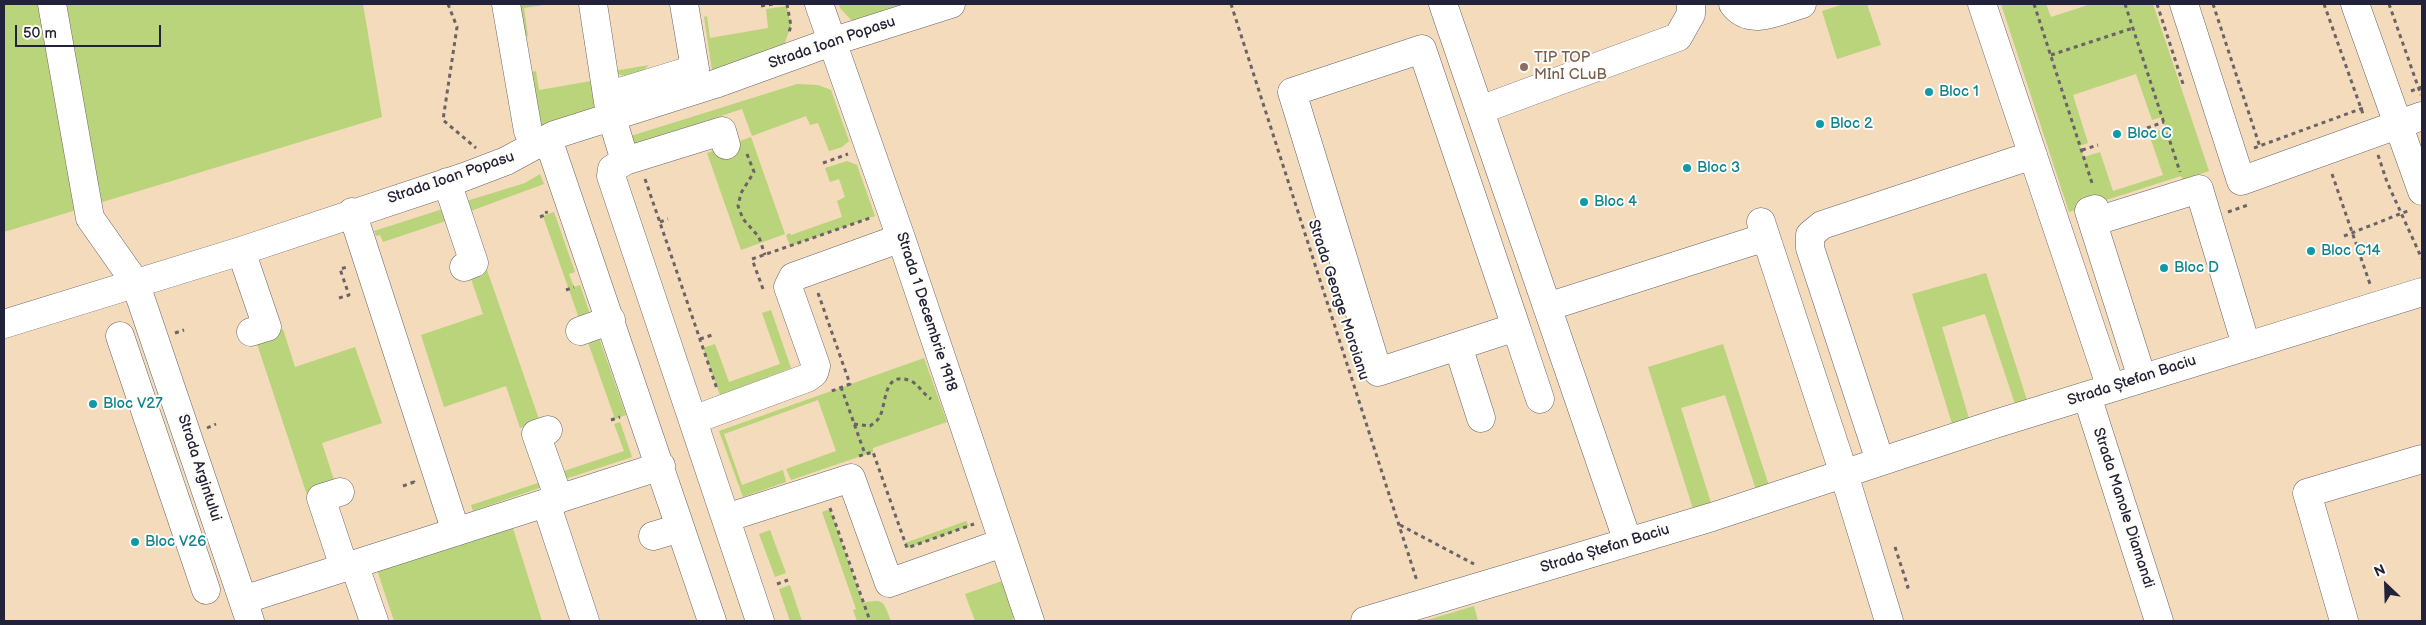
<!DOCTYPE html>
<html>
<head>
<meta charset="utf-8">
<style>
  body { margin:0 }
  #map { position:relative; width:2426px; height:625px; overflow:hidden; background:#f3dbbb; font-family:"Balsamiq Sans",sans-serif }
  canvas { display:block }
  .frame { position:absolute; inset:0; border:5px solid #22223b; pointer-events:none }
  .north { position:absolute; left:2361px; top:560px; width:50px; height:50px; -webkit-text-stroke:4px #fdfcf7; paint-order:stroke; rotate:336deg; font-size:14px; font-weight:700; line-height:20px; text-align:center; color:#22223b }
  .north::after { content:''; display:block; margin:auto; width:18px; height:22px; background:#22223b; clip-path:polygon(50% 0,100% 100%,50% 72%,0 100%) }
  .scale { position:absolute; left:15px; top:25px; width:146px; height:22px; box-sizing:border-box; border:2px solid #22223b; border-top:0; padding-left:6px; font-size:15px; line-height:18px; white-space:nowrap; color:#22223b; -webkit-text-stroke:4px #fdfcf7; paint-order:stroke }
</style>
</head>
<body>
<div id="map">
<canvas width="2426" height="625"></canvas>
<div class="frame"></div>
<div class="north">N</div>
<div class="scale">50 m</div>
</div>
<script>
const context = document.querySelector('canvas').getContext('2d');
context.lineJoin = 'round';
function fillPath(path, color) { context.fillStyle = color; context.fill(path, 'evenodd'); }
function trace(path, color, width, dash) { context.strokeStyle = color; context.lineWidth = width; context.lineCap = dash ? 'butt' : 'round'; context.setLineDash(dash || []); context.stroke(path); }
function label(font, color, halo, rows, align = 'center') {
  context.font = font + ' "Balsamiq Sans",sans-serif'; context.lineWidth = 4; context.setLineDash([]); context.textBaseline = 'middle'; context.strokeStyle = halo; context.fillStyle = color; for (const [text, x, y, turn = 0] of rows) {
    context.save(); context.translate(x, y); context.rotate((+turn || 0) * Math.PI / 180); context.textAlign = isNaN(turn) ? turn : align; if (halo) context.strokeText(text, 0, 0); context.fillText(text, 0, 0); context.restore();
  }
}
const green = new Path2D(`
  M 4,4 L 363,4 L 382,117 L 4,232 Z
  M 523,4 L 550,4 L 524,8 L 528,36 L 521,36 L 516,5 Z
  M 839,4 L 920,4 L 853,22 L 840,8 Z
  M 1844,4 L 1867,4 L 1881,45 L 1837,59 L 1822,11 Z
  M 2001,4 L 2046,4 L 2051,17 L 2091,4 L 2153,4 L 2209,171 L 2183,180 L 2181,176 L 2069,212 ZM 2136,74 L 2152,120 L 2162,117 L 2166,128 L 2149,134 L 2163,175 L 2113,191 L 2100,152 L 2084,157 L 2080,146 L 2088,143 L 2073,95 Z
  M 787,6 L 791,26 L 783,48 L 713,77 L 704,17 L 707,16 L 710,38 L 768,28 L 766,9 Z
  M 649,65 C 638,76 627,81 614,71 Z
  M 536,71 L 539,90 L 597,80 L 598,111 L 536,128 L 527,73 Z
  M 797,84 L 818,85 L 831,90 L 849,141 L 842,147 L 829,151 L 818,123 L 810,125 L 806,116 L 752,136 L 742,109 L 624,148 L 618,140 Z
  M 751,137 L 785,234 L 741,250 L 707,153 Z
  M 847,161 L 857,165 L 875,216 L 790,246 L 786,235 L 790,233 L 791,235 L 842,217 L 837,201 L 845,197 L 839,179 L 830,182 L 825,168 Z
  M 540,174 L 544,184 L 468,212 L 460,203 L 525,183 Z
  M 449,207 L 449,220 L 383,242 L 380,235 L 376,236 L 374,231 Z
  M 554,212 L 575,272 L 569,274 L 574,287 L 580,285 L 592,320 L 581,324 L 543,216 Z
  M 486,267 L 540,422 L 520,428 L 506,386 L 444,407 L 421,335 L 483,314 L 469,273 Z
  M 1986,273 L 2028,403 L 2016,407 L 1985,314 L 1942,327 L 1970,422 L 1953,427 L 1912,294 Z
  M 771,310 L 791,368 L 720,395 L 703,348 L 715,344 L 729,382 L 780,364 L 762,313 Z
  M 283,329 L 295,367 L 355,347 L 382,423 L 322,443 L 336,486 L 307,495 L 255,338 Z
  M 596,329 L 626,415 L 615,419 L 585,334 Z
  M 1723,344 L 1770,489 L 1757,493 L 1725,395 L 1681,408 L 1712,506 L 1694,512 L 1648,367 Z
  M 924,358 L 947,422 L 873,448 L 873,452 L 791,480 L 786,469 L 836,451 L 818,400 L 724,434 L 742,485 L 783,470 L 786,482 L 743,497 L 719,431 Z
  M 620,422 L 632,457 L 559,481 L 561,472 L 624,451 L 614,424 Z
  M 525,445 L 545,486 L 473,511 L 471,505 L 538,483 Z
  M 830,509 L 863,603 C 885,598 883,602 891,621 L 857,621 L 853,610 L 856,609 L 822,512 Z
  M 966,521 L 969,526 L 907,548 L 905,543 Z
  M 511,522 L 542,621 L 394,621 L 375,564 Z
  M 770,530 L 786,573 L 775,577 L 759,534 Z
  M 1002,581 L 1015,616 L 1011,621 L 975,621 L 965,594 Z
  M 790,585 L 802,621 L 790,621 L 779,589 Z
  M 1474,606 L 1478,621 L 1424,621 Z`);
const path = new Path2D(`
  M 448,4 L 457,27 L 443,120 L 476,148
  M 787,4 L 791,26 L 789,32
  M 1231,4 L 1417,581
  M 2034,4 L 2093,186
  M 2125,4 L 2180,172
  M 2157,4 L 2184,87
  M 2213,4 L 2260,147
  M 2324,4 L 2363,114
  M 2389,4 L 2421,95
  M 761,6 L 773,4
  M 2051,55 L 2133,28
  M 2411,91 L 2422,87
  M 2147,128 L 2164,122
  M 2254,148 L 2363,108
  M 2082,150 L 2098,145
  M 747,154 L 754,172 L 741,193 L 738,206 L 743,219 L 759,237 L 765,255
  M 2378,155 L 2387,182 L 2422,259
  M 823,163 L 848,154
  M 2332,174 L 2370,284
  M 645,179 L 717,389
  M 2228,212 L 2248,205
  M 540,217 L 547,214 L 546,211
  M 660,222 L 668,219
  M 2344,236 L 2410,210
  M 763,289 L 752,259 L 870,218
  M 566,290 L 574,287
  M 818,293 L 850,384 L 829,392
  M 339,298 L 349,295 L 340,269 L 347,267
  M 175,333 L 184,330
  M 700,339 L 712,335
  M 841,387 L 865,454
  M 611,420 L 620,417
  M 854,424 L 870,426 C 873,424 877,421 879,418 C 887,406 882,369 911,381 C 919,385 923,394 931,399
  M 207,428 L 216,424
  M 859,456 L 873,452 L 907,548 L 974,524
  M 403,486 L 414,482 L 414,485
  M 830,508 L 870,621
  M 1400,525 L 1474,564
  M 1895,547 L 1908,587 L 1903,589
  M 777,584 L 788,580`);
const minor = new Path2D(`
  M 52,4 L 90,218 L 135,282 L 250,621
  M 506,4 L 528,131
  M 593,4 L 609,108 L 625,161 L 612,169 L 611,176 L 760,621
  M 819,4 L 901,238 L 1030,621
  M 1443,4 L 1628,542
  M 1733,4 C 1750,27 1778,11 1802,4
  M 1982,4 L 2111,388
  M 2184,4 L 2241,181 L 2422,116
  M 2355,4 L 2422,191
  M 1422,49 L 1516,327 L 1378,372 L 1292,92 Z
  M 607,96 L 695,69 L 684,4
  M 1480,110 L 1678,37 L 1691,14 L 1691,4
  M 548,139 L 712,621
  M 625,161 L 722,131 L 726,145
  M 447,182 L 474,263 L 464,267
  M 2095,209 L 2089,211 L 2142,378
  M 352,212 L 456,532
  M 1761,222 L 1844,474 L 1889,621
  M 2093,222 L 2199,189 L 2246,345
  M 241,251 L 267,327 L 251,332
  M 1547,307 L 1766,237
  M 4,324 L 241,251 L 464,177 L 506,161 L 554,135 L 715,84 L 831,42 L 951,4
  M 1516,327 L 1540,399
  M 580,331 L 611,320
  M 120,336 L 206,590
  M 1458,346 L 1481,418
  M 2087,396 L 2159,621
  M 693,420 L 807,378 L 814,373 L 816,366 L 788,287 L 793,277 L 901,238
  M 548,430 L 536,434 L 559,499
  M 1880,461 L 1810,248 L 1810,235 L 1822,225 L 2033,155
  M 340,492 L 321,498 L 344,567
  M 546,503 L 585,621
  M 726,518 L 851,478 L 889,583 L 1002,543
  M 653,536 L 680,528
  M 354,564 L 374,621
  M 243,600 L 661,466
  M 1365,621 L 1712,517 L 1995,424 L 2422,292
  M 2344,621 L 2307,493 L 2422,459`);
const markers = [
  [1524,67,5,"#8d6e63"],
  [1929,92,5,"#0f9aa8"],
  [1820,124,5,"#0f9aa8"],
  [2117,134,5,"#0f9aa8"],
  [1687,168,5,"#0f9aa8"],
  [1584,202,5,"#0f9aa8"],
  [2311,251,5,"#0f9aa8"],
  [2164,268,5,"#0f9aa8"],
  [93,404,5,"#0f9aa8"],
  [135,542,5,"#0f9aa8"]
];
const streetNames = [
  ["Strada Ioan Popasu",832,43,-19],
  ["Strada Ioan Popasu",451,178,-19],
  ["Strada George Moroianu",1338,300,72],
  ["Strada 1 Decembrie 1918",926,312,72],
  ["Strada Ștefan Baciu",2132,381,-18],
  ["Strada Argintului",199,468,72],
  ["Strada Manole Diamandi",2123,508,72],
  ["Strada Ștefan Baciu",1605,549,-17]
];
const educationNames = [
  ["TIP TOP",1534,58],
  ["MInI CLuB",1534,75]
];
const cultureNames = [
  ["Bloc 1",1939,92],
  ["Bloc 2",1830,124],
  ["Bloc C",2127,134],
  ["Bloc 3",1697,168],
  ["Bloc 4",1594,202],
  ["Bloc C14",2321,251],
  ["Bloc D",2174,268],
  ["Bloc V27",103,404],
  ["Bloc V26",145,542]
];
fillPath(green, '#b9d47a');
trace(minor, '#6b6368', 29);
trace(path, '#6b6368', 3, [4, 4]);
trace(minor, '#fff', 28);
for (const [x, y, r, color] of markers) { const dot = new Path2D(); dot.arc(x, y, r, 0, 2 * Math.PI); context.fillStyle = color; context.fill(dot); trace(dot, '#fdfcf7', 2); }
label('15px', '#22223b', '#fdfcf7', streetNames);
label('15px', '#785e54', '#fdfcf7', educationNames, 'left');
label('15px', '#0d838f', '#fdfcf7', cultureNames, 'left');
</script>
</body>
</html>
